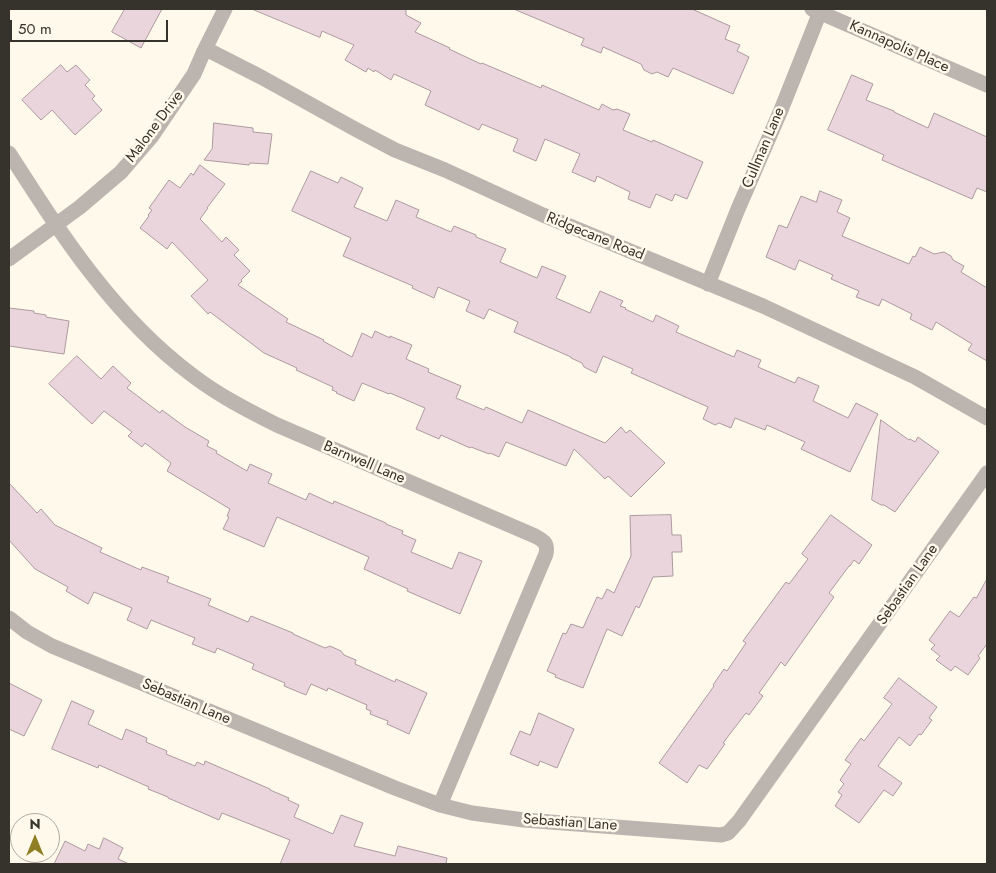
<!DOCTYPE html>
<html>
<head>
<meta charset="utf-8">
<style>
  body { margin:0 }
  #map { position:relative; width:996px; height:873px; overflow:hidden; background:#fef9ea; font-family:Jost,sans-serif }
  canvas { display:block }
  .frame { position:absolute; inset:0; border:10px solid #36332c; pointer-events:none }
  .north { position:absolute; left:10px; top:813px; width:50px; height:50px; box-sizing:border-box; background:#fef9ea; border:1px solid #aeaa9e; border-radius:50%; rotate:0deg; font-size:14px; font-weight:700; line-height:20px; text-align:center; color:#36332c }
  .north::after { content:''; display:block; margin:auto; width:18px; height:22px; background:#8e7e24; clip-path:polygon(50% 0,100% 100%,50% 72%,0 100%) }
  .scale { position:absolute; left:10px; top:20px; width:158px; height:22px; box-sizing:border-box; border:2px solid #36332c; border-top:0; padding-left:6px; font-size:15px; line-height:18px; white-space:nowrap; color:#36332c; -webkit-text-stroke:4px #fef9ea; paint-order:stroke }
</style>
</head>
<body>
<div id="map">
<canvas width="996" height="873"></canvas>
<div class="frame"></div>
<div class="north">N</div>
<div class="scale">50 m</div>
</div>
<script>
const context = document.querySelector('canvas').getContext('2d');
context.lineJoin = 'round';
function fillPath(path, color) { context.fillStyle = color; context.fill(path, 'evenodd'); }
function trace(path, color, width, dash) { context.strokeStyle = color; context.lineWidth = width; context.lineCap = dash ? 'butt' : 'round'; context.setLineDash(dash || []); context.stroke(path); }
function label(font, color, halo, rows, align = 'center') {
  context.font = font + ' Jost,sans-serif'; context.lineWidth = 5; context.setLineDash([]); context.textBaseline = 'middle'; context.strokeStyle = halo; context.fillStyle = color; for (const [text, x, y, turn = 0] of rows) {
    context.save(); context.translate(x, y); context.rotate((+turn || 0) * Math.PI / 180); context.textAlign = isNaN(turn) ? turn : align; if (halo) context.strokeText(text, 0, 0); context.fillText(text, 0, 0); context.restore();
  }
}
const building = new Path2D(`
  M 125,9 L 162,9 L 141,48 L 112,32 Z
  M 252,9 L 406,9 L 406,15 L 421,23 L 415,32 L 450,48 L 449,49 L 481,64 L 482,63 L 541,88 L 542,85 L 599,110 L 602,104 L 613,110 L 617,109 L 630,114 L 623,130 L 652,142 L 653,140 L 703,162 L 687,199 L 675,194 L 672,201 L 656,194 L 650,208 L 628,199 L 630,192 L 597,176 L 595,182 L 572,172 L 580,154 L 545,139 L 536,161 L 513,151 L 518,139 L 482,124 L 479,130 L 425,105 L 431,91 L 394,74 L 391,80 L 375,70 L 374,72 L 368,68 L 366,72 L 345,60 L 354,45 L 322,31 L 320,37 Z
  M 514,9 L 692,9 L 730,26 L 725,39 L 740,45 L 737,51 L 749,57 L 733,94 L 673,68 L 668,77 L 657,72 L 652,74 L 644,70 L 641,64 L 603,47 L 601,53 L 581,45 L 584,39 Z
  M 61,65 L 67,72 L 76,65 L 90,80 L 85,85 L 95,96 L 92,99 L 102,110 L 75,135 L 52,110 L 41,120 L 22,100 Z
  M 852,75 L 873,84 L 866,100 L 894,111 L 894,112 L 928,128 L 934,113 L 987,137 L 987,192 L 977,188 L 972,199 L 882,160 L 884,155 L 828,130 Z
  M 214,123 L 253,128 L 253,132 L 272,134 L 268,164 L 250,163 L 249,165 L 204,160 L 212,149 Z
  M 200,165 L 225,184 L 207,208 L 208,208 L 200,219 L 222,242 L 226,237 L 239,250 L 234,255 L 250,271 L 241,280 L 242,281 L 238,285 L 288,319 L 286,322 L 324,340 L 323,341 L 352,357 L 362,333 L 372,338 L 375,331 L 390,338 L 390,336 L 412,345 L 406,359 L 429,369 L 428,372 L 461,386 L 456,398 L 484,410 L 486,407 L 522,423 L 528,410 L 605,443 L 621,427 L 626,433 L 630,430 L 665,463 L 631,497 L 608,476 L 605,479 L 574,449 L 566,466 L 506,442 L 499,457 L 490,453 L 489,454 L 471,447 L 470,448 L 441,435 L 439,439 L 416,429 L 425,408 L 390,393 L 389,394 L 362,383 L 354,401 L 336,393 L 337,392 L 332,390 L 333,387 L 296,370 L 297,368 L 264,353 L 210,312 L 208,314 L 191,296 L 208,280 L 172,242 L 167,249 L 140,228 L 149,216 L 148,215 L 152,210 L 149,208 L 169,180 L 180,188 L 191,173 L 193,175 Z
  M 311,171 L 338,183 L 341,177 L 363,188 L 354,207 L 387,221 L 396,200 L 419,210 L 416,217 L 451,232 L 454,226 L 476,235 L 476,237 L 506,249 L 500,262 L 537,278 L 542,266 L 566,276 L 556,298 L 590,313 L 600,291 L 623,301 L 620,306 L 626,308 L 625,309 L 653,322 L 656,315 L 679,326 L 676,332 L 734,357 L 737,350 L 761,360 L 758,367 L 795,383 L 798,377 L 819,386 L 813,401 L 848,418 L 856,403 L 878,414 L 850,472 L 801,449 L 805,442 L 767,425 L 765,430 L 735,418 L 731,428 L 719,423 L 715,425 L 703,419 L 708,407 L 631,373 L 633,369 L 603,356 L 596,373 L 584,367 L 582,363 L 571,358 L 571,357 L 514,332 L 518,322 L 489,309 L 484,319 L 466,311 L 470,301 L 438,287 L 434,298 L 412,288 L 413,286 L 343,256 L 351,238 L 292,211 Z
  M 820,191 L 842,200 L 837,212 L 850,218 L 842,236 L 909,264 L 913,256 L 915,257 L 920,247 L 934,254 L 944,252 L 951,256 L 953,260 L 964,266 L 961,272 L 987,288 L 987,361 L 968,350 L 972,344 L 936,322 L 932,330 L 910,319 L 912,314 L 882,299 L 879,306 L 856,297 L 859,291 L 831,279 L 833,275 L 799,260 L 795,270 L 766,257 L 779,225 L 787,228 L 801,196 L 816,202 Z
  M 9,308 L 34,311 L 34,313 L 46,315 L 46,317 L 69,321 L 64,354 L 9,346 Z
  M 77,356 L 101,379 L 113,366 L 131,383 L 127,388 L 160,413 L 162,410 L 185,427 L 209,441 L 207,446 L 217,451 L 216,453 L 247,471 L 250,464 L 272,474 L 268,483 L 306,500 L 309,493 L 333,504 L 334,501 L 386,523 L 386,524 L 403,531 L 402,534 L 416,540 L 411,552 L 452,569 L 459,552 L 482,561 L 460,614 L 407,591 L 408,589 L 364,569 L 369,557 L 277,517 L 264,547 L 223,529 L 229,517 L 227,516 L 230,509 L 167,471 L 171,463 L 145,443 L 142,447 L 128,436 L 132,432 L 104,411 L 92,424 L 49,384 Z
  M 881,420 L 909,440 L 910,439 L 915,442 L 918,437 L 939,452 L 895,512 L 884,505 L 881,505 L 872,500 Z
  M 9,483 L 37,513 L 41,509 L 55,525 L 102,548 L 100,552 L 141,570 L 142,567 L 169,577 L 167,582 L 211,599 L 208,605 L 248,622 L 251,616 L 293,633 L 293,634 L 325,648 L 330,646 L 341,651 L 344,655 L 356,660 L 355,664 L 395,682 L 396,679 L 427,693 L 409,734 L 387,724 L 388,721 L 370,714 L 371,711 L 366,709 L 367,705 L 328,688 L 327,691 L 311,684 L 306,695 L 284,686 L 285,683 L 252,669 L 254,664 L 217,648 L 215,653 L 192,644 L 195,638 L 151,620 L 147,629 L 127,620 L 132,608 L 94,592 L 88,604 L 66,591 L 68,587 L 35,569 L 9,540 Z
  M 671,515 L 672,535 L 681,535 L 682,552 L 672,552 L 673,576 L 653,577 L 639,608 L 636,606 L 622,636 L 607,629 L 583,688 L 555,677 L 556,675 L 547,671 L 563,633 L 566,634 L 571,624 L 583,628 L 597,597 L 602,599 L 607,589 L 614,593 L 631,556 L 630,516 Z
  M 831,515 L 872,545 L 859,564 L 854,560 L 850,566 L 849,566 L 829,593 L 834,597 L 785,666 L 781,662 L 759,693 L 763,696 L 749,715 L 746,713 L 723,743 L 725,744 L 707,769 L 699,765 L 687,783 L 659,763 L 714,686 L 713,685 L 724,669 L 727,671 L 746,643 L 743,641 L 786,582 L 789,584 L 808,559 L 802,554 Z
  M 987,579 L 987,644 L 978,656 L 980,658 L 968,675 L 955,666 L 951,671 L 936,660 L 940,656 L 931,649 L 935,645 L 929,640 L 950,611 L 959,617 L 974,597 L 976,598 Z
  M 899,678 L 937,707 L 929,718 L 932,720 L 921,735 L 919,734 L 910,746 L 899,737 L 878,766 L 902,783 L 893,796 L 884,790 L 859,823 L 835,806 L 842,795 L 838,792 L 844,784 L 840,780 L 851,764 L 845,760 L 861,738 L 864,741 L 892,704 L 884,698 Z
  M 9,683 L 42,700 L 24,736 L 9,729 Z
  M 72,701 L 94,711 L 88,724 L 122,740 L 126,729 L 147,738 L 146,742 L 167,751 L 166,754 L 195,766 L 197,762 L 204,765 L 205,761 L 270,789 L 270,790 L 289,798 L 288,800 L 299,805 L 294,817 L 333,834 L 341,815 L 363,823 L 354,846 L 395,856 L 398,846 L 447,858 L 446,864 L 280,864 L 290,840 L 222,813 L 219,820 L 168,798 L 168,797 L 148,789 L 149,787 L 99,765 L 98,768 L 52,749 Z
  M 539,713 L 574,729 L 557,768 L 540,761 L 538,766 L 510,754 L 520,731 L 530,735 Z
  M 104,838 L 123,848 L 118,859 L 129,864 L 54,864 L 65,841 L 85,851 L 88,844 L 99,849 Z`);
const minor = new Path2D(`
  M 812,9 L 987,85
  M 206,49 L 261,77 L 355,129 L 395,150 L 445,170 L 543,215 L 763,306 L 915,377 L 987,418
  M 9,153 C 61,234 114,317 192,375 C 218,395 247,410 277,425 L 535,536 C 544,541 548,543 546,554 L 440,805
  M 9,259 L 80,207 L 121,172 L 152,136 L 194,74 L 204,51 L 225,9
  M 708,284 L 738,209 L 781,110 L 820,12
  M 9,618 L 27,632 L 52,646 L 395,788 L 440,805 L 472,813 L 524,820 L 721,835 L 728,833 L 739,821 L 987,473`);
const streetNames = [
  ["Kannapolis Place",899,47,24],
  ["Malone Drive",155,127,-53],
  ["Cullman Lane",764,148,-67],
  ["Ridgecane Road",595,237,22],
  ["Barnwell Lane",364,463,23],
  ["Sebastian Lane",908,585,-55],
  ["Sebastian Lane",186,702,23],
  ["Sebastian Lane",570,823,4]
];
fillPath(building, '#ead5dc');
trace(building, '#ad9aa0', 1);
trace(minor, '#bbb4af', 15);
label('15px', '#36332c', '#fef9ea', streetNames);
</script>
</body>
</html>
